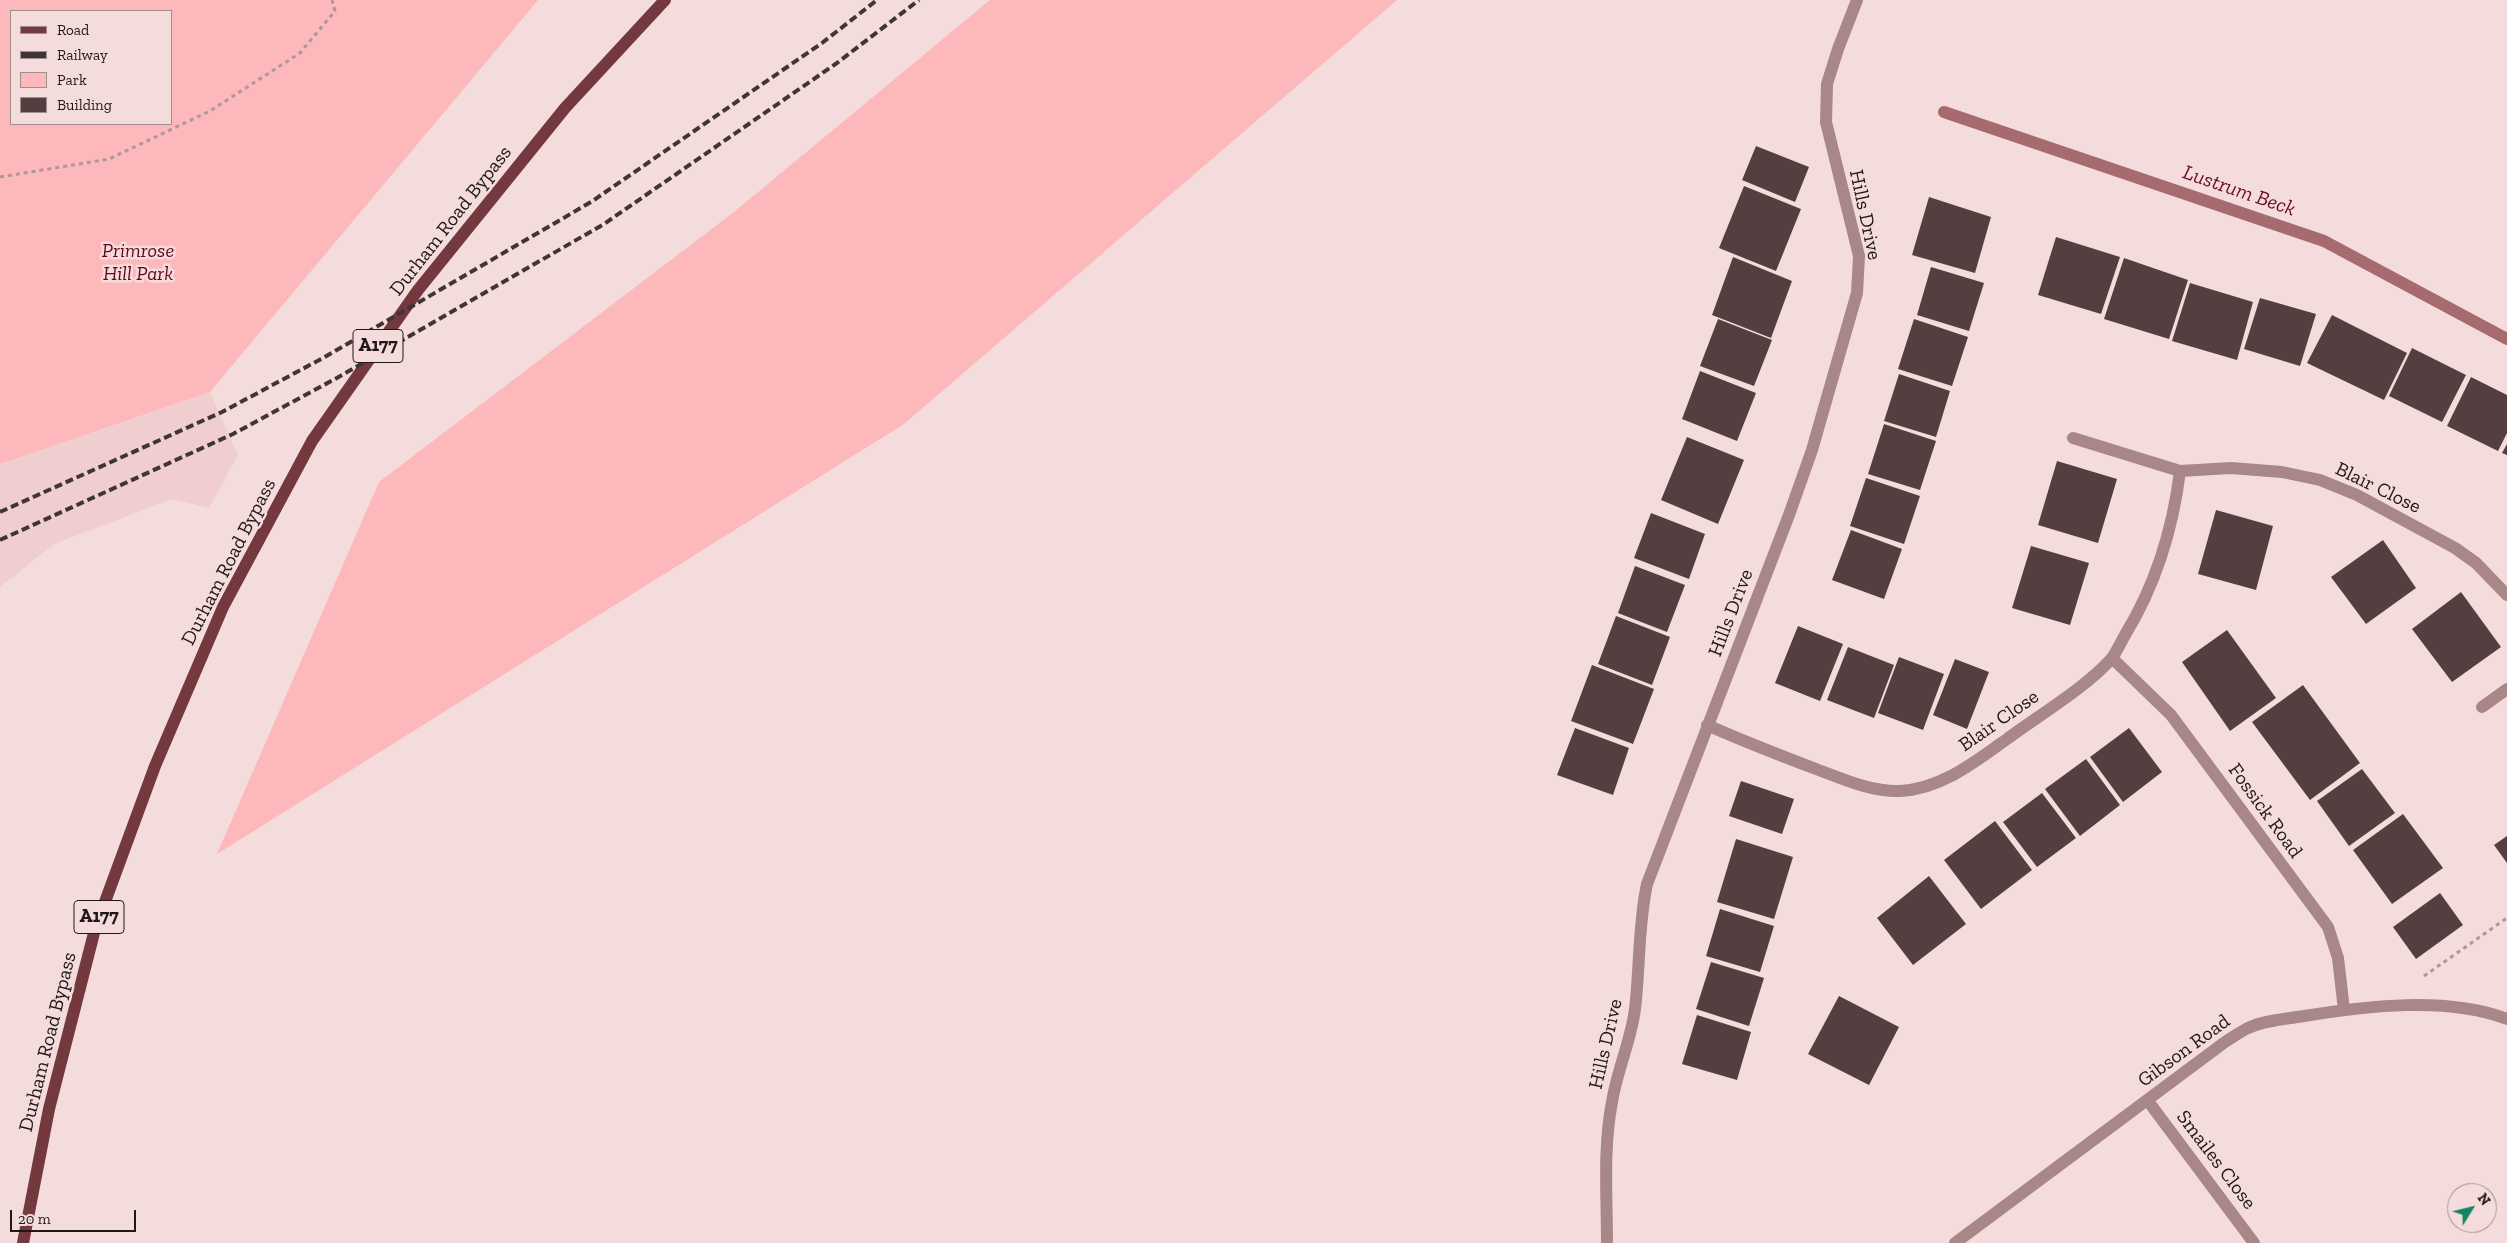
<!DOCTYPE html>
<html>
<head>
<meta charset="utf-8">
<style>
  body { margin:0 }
  #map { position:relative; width:2507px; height:1243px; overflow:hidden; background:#f5dcdc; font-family:"Zilla Slab",serif }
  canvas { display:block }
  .legend { position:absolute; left:10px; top:10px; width:162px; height:115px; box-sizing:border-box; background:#f5dcdc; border:1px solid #a08d8e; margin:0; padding:6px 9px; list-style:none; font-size:15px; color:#201718 }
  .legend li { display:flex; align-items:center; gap:10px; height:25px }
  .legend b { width:25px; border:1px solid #a08d8e }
  .north { position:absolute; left:2447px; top:1183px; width:50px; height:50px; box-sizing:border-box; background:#f5dcdc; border:1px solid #a08d8e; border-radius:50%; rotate:54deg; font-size:14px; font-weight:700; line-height:20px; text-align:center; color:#201718 }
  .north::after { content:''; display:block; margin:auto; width:18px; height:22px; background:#158462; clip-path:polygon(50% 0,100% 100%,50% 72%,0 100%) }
  .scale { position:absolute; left:10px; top:1210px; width:126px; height:22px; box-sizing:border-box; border:2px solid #201718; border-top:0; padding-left:6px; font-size:15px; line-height:18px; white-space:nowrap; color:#201718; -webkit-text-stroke:4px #f5dcdc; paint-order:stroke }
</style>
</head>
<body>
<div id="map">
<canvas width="2507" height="1243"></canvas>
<ul class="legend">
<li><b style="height:6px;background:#73393e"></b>Road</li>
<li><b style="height:6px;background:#403536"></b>Railway</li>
<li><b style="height:14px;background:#fdb8bb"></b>Park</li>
<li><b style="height:14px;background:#543f40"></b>Building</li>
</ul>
<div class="north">N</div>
<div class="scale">20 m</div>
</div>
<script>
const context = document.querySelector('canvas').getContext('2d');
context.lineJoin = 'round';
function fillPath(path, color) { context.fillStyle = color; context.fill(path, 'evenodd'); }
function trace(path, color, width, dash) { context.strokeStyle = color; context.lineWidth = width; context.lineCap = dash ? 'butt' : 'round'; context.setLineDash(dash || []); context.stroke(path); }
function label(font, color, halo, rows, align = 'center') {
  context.font = font + ' "Zilla Slab",serif'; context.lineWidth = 5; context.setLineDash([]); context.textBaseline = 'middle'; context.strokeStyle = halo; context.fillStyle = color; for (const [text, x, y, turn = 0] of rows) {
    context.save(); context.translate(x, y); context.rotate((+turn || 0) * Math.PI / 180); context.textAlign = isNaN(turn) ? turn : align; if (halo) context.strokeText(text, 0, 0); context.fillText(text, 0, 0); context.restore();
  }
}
const built = new Path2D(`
  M 210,392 L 238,455 L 209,508 L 172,499 L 54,544 L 0,587 L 0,464 Z`);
const green = new Path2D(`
  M 0,0 L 538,0 L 210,392 L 0,464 ZM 11,11 L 171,11 L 171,124 L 11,124 Z
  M 990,0 L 1397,0 L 904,424 L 217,854 L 379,482 L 734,212 Z`);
const stream = new Path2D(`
  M 1944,112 L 2324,241 L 2507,339`);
const building = new Path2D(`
  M 1756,146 L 1809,167 L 1795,202 L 1742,180 Z
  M 1744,186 L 1801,209 L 1776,271 L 1719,248 Z
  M 1929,197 L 1991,217 L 1975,273 L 1912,255 Z
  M 2056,237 L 2120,257 L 2101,314 L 2038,295 Z
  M 1733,257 L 1792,281 L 1771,338 L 1712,315 Z
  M 2124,258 L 2188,280 L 2169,339 L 2104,319 Z
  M 1931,267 L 1984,283 L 1969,331 L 1917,315 Z
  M 2190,283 L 2253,302 L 2237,360 L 2172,341 Z
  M 2260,298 L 2316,314 L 2300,366 L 2244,349 Z
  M 2332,315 L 2407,353 L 2384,400 L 2307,363 Z
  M 1718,319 L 1772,340 L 1754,386 L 1700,366 Z
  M 1914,319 L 1968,337 L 1952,386 L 1898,369 Z
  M 2412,348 L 2466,375 L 2442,422 L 2389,396 Z
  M 1700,371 L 1756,393 L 1737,441 L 1682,419 Z
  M 1899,374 L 1950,391 L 1936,437 L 1884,421 Z
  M 2471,377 L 2507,395 L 2507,433 L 2498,451 L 2447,426 Z
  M 1884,424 L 1936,441 L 1920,490 L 1868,474 Z
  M 1687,437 L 1744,460 L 1718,524 L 1661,500 Z
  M 2507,444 L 2507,455 L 2502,453 Z
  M 2057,461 L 2117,479 L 2098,543 L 2038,525 Z
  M 1866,478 L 1920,496 L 1904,544 L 1850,526 Z
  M 2216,510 L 2273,526 L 2256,590 L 2198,574 Z
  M 1651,513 L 1705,534 L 1689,579 L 1634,558 Z
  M 1851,530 L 1902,549 L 1884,599 L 1832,580 Z
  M 2383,540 L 2416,588 L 2366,624 L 2331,577 Z
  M 2031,546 L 2089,563 L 2070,625 L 2012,608 Z
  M 1635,566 L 1685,585 L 1667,632 L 1618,613 Z
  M 2461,592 L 2501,647 L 2452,682 L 2412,629 Z
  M 1616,616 L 1670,637 L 1652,685 L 1598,664 Z
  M 1798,626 L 1843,644 L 1820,701 L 1775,683 Z
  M 2227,630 L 2276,698 L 2230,731 L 2182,662 Z
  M 1848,647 L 1894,665 L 1874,718 L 1827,700 Z
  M 1899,657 L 1944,674 L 1923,730 L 1878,713 Z
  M 1955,659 L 1989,672 L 1967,729 L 1933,715 Z
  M 1592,665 L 1654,689 L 1633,744 L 1571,721 Z
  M 2303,685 L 2360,763 L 2310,800 L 2252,722 Z
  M 1575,728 L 1629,748 L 1613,795 L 1557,775 Z
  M 2129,728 L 2162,772 L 2123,802 L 2090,757 Z
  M 2086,759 L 2120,805 L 2080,836 L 2045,789 Z
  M 2362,769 L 2395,813 L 2349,846 L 2317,801 Z
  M 1741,781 L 1794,799 L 1782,834 L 1729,816 Z
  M 2042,793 L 2076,838 L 2037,867 L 2003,822 Z
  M 2403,814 L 2443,868 L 2392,904 L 2353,850 Z
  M 1995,821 L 2032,870 L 1981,909 L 1944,860 Z
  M 2507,836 L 2507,863 L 2494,845 Z
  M 1736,839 L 1793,857 L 1774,919 L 1717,902 Z
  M 1929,876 L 1966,924 L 1913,965 L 1877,918 Z
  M 2440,893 L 2463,925 L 2416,959 L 2393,927 Z
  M 1720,909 L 1774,926 L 1760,972 L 1706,956 Z
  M 1711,962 L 1764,978 L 1749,1026 L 1696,1009 Z
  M 1839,996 L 1899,1027 L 1869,1085 L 1808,1054 Z
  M 1697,1015 L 1751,1032 L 1737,1080 L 1682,1064 Z`);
const path = new Path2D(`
  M 0,177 L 109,159 L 210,111 L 300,53 L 335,11 L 332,0
  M 2424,976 L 2507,918`);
const minor = new Path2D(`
  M 2073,438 L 2180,471 L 2231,468 L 2282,472 L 2320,480 L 2357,495 L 2455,548 L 2476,563 L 2507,595
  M 2112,658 L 2171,715 L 2328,927 L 2338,958 L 2344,1010
  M 2482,707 L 2507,689
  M 1707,725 C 1743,741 1779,755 1816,769 C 1843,779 1871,792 1900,791 C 1941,789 1975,762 2007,739 C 2038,716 2088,686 2112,658 C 2117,651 2121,642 2125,635 C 2155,586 2173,528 2180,471
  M 2148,1101 L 2254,1243
  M 1607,1243 C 1607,1196 1603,1148 1612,1102 C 1617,1070 1631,1041 1635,1009 C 1640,967 1638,926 1647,884 L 1789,515 L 1812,450 L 1857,293 L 1859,256 L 1826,122 L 1827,84 L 1838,49 L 1857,0
  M 1955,1243 L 2225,1042 C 2233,1037 2240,1032 2248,1028 C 2265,1020 2286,1019 2304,1016 C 2366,1006 2447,996 2507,1019`);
const primary = new Path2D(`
  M 23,1243 L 49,1109 L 95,929 L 155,766 L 223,607 L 312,441 L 418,290 L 565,108 L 665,0`);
const rail = new Path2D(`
  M 0,512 L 222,412 L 323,358 L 591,202 L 822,43 L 877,0
  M 0,540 L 233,434 L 335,379 L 604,224 L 837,63 L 919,0`);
const shields = [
  [378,346,50],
  [99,917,50]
];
const shieldNames = [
  ["A177",378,346],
  ["A177",99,917]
];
const streetNames = [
  ["Hills Drive",1865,215,78],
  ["Durham Road Bypass",451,221,-52],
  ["Blair Close",2378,488,26],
  ["Durham Road Bypass",229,562,-63],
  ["Hills Drive",1731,613,-69],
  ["Blair Close",1999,721,-35],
  ["Fossick Road",2265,811,54],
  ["Durham Road Bypass",48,1042,-76],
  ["Hills Drive",1606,1044,-77],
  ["Gibson Road",2184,1051,-36],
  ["Smailes Close",2216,1160,53]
];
const parkNames = [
  ["Primrose",138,251],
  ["Hill Park",138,274]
];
const waterNames = [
  ["Lustrum Beck",2239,191,19]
];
fillPath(built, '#f0cecf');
fillPath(green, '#fdb8bb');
trace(stream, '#a56b6f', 12);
fillPath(building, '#543f40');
trace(path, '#ac9899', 3, [4, 4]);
trace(minor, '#a98687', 12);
trace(primary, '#73393e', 12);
trace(rail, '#403536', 4, [8, 4]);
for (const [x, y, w] of shields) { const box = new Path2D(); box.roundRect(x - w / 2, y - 16.5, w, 33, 4); context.fillStyle = '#f5dcdc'; context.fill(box); trace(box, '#201718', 1); }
label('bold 19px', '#201718', null, shieldNames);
label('20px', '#201718', '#f5dcdc', streetNames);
label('italic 20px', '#64031c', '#f5dcdc', parkNames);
label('italic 21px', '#6b0c21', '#f5dcdc', waterNames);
</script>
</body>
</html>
